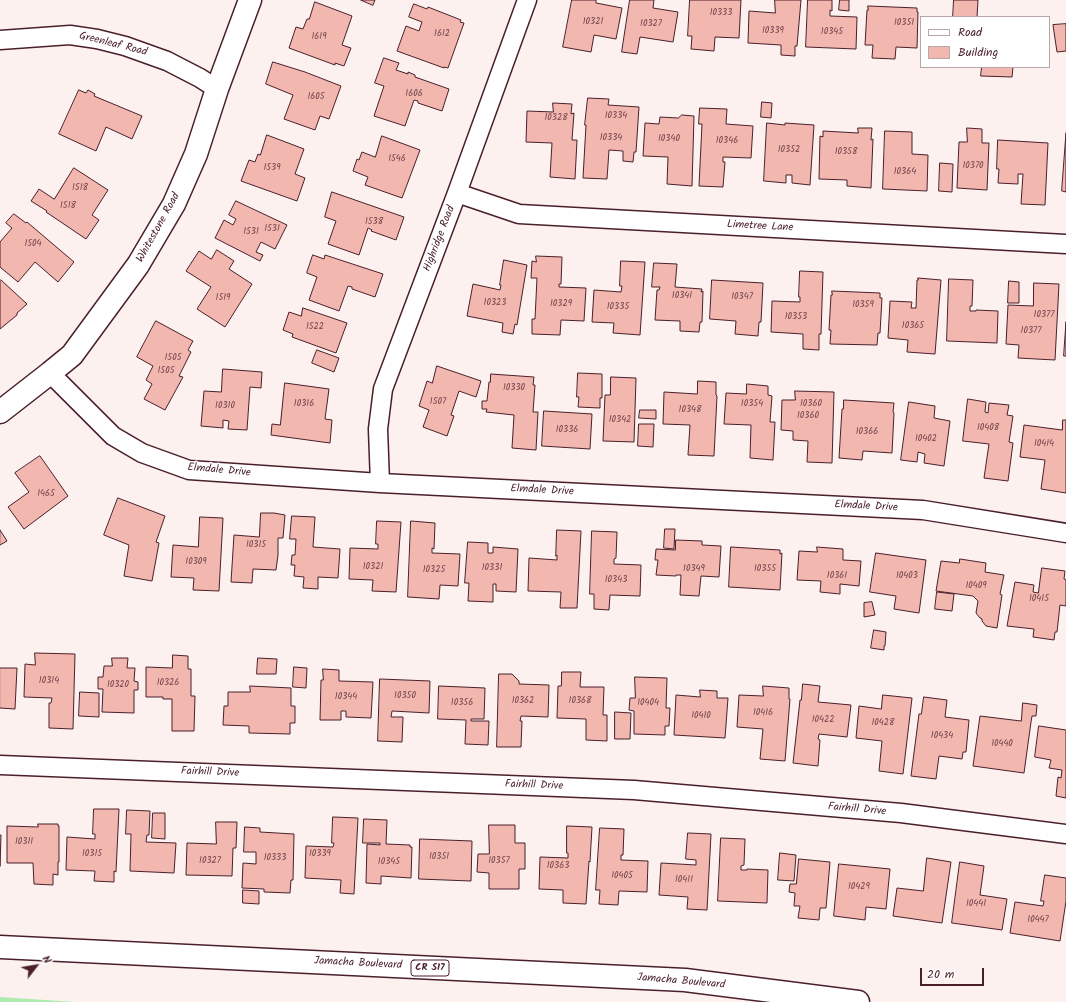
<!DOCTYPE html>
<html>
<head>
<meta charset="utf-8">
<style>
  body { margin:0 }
  #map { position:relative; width:1066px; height:1002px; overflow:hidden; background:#fcf1ef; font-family:Kalam,sans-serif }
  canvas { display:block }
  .legend { position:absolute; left:920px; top:16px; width:130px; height:52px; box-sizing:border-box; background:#fff; border:1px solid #b7a5aa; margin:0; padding:5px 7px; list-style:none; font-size:12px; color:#4a1f2b }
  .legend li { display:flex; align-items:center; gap:8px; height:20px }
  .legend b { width:20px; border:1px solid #b7a5aa }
  .north { position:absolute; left:16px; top:946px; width:40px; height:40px; -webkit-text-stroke:3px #fff; paint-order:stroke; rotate:59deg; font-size:11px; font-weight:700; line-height:16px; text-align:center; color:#4a1f2b }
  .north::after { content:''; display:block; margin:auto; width:14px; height:18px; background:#4a1f2b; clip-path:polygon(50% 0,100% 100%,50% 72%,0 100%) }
  .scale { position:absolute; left:920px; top:968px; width:64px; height:18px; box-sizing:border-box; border:2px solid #4a1f2b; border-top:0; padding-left:5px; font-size:12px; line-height:14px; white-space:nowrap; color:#4a1f2b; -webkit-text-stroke:3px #fff; paint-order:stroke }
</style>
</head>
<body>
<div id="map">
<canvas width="1066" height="1002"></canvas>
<ul class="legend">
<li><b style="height:5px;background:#fff"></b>Road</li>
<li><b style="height:11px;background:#f2b7af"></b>Building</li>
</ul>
<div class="north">N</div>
<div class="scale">20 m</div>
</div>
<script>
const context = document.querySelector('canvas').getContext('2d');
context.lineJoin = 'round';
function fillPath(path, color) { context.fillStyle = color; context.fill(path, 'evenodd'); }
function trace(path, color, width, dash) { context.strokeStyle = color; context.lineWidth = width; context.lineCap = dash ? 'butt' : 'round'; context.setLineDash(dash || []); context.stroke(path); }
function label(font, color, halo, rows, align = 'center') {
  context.font = font + ' Kalam,sans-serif'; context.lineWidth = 3; context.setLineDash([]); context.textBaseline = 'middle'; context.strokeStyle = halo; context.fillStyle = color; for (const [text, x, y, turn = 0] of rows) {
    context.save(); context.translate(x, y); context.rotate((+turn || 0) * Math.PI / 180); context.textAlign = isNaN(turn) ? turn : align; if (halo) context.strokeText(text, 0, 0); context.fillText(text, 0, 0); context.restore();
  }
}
const green = new Path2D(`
  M 0,997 L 75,1002 L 0,1002 Z`);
const building = new Path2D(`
  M 361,0 L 375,0 L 373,5 Z
  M 572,0 L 596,0 L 596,3 L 622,8 L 616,39 L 594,35 L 591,52 L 563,47 Z
  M 630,0 L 654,0 L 653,8 L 678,12 L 673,42 L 640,37 L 637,54 L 622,52 Z
  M 690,0 L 741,0 L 739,38 L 715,37 L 714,51 L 691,49 L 692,36 L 688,36 Z
  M 775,0 L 801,0 L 797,46 L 795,46 L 795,56 L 781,55 L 781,45 L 748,43 L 749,11 L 775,13 Z
  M 808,0 L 832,0 L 832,11 L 830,10 L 830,16 L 857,17 L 856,49 L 806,47 Z
  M 840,0 L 849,0 L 849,11 L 839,10 Z
  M 954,0 L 978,0 L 977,17 L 953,17 Z
  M 315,2 L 352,16 L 342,45 L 351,48 L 344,66 L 335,63 L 335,65 L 289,48 L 296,27 L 303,29 L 307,19 L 309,19 Z
  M 414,4 L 427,9 L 428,7 L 461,20 L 460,22 L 464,23 L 448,68 L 444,67 L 444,68 L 397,51 L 406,26 L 419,31 L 422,22 L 409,17 Z
  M 868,6 L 917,8 L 917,12 L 918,12 L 917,48 L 896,47 L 895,59 L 872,58 L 873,45 L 865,45 L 867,10 L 868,10 Z
  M 1066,24 L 1066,51 L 1057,52 L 1053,25 Z
  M 384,58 L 399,63 L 396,70 L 408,74 L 408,72 L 415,75 L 415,77 L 449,89 L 442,111 L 418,103 L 418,101 L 414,100 L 405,126 L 374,116 L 384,86 L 375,83 Z
  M 273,62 L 305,72 L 341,86 L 329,119 L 320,116 L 315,130 L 284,119 L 293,95 L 266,84 Z
  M 982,67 L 1013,67 L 1012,77 L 981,76 Z
  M 79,90 L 86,93 L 88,90 L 95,94 L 94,96 L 142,116 L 132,139 L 106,127 L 96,151 L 59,134 Z
  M 588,98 L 609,99 L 608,105 L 639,107 L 636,152 L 634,152 L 633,162 L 623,161 L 623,151 L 609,150 L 607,179 L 583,178 L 586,125 L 585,125 Z
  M 762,102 L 772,103 L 771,118 L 761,117 Z
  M 553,103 L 572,104 L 571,114 L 574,113 L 572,140 L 577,140 L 575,179 L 550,177 L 552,143 L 526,142 L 527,111 L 553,112 Z
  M 700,108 L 727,109 L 726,124 L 753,126 L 751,158 L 723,157 L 723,162 L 725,162 L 723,187 L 699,186 L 702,124 L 699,124 Z
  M 682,115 L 694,116 L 692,186 L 667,184 L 668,157 L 643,156 L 645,123 L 659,124 L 660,117 L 678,118 Z
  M 767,123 L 785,125 L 785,123 L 814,125 L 810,185 L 792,183 L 792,175 L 786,175 L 786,183 L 764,181 Z
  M 858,128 L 872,128 L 871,140 L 873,139 L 871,188 L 847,186 L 847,180 L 819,179 L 820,136 L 823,137 L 823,131 L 858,133 Z
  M 967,128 L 982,129 L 982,143 L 989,143 L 987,190 L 957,188 L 959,142 L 967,142 Z
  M 885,131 L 912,132 L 912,154 L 928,155 L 927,191 L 883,189 Z
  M 1066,133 L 1066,192 L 1062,191 Z
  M 267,135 L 304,149 L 295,174 L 305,178 L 297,201 L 241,181 L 249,160 L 255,162 L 258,154 L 260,155 Z
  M 382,136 L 420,150 L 402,198 L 365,185 L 368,177 L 353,171 L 357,159 L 359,160 L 362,152 L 375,157 Z
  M 998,140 L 1048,143 L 1045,205 L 1021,204 L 1023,174 L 1018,174 L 1018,184 L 998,183 L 999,169 L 997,169 Z
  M 940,163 L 953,164 L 952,192 L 939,191 Z
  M 74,168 L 108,190 L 92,215 L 99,220 L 86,239 L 46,212 L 47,211 L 31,201 L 39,189 L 54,199 Z
  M 332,192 L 404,217 L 396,240 L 371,231 L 372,230 L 368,228 L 359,255 L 328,244 L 336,221 L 325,217 Z
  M 236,201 L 287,225 L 275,249 L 261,242 L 256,252 L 263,255 L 260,261 L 215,238 L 224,220 L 233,225 L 236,219 L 229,215 Z
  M 14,214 L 26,223 L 27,222 L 74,262 L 58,282 L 35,262 L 18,282 L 0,267 L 0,242 L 12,228 L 6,223 Z
  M 217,250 L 234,261 L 229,269 L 252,284 L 225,327 L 197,309 L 211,287 L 186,271 L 199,251 L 211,259 Z
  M 313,255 L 324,259 L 325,255 L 383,274 L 375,297 L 352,289 L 352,287 L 348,286 L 339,311 L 309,300 L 317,277 L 307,273 Z
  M 536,256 L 562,257 L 561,284 L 559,284 L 559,287 L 586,288 L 584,321 L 561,320 L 560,335 L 532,334 L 532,319 L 535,319 L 537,278 L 531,278 L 532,261 L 536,262 Z
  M 504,260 L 527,265 L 517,325 L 515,324 L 513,334 L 502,332 L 503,323 L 467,316 L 473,284 L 500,290 L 501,285 L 500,285 Z
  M 621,261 L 645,262 L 640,335 L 613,333 L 614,323 L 592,322 L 594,290 L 621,292 L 622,286 L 620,286 Z
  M 654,263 L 677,264 L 675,287 L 702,289 L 701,292 L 703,291 L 702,322 L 700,322 L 699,332 L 680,331 L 680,321 L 655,320 L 657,290 L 659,290 L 660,287 L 652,287 Z
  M 800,271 L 823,272 L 821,334 L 819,334 L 819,350 L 803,349 L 803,334 L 771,332 L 772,301 L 800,302 L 800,297 L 799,297 Z
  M 918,278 L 941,280 L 935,354 L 907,352 L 908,340 L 888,338 L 890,301 L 912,302 L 911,308 L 916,308 L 917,280 L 918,280 Z
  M 949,279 L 973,280 L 972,306 L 970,306 L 970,311 L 976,311 L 976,310 L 998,311 L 997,343 L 947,341 Z
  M 1,280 L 27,304 L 17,313 L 17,315 L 0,329 L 0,281 Z
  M 712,280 L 763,283 L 761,322 L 759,322 L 758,336 L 735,334 L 736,321 L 710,319 Z
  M 1009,281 L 1019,282 L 1019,303 L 1008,303 Z
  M 1034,283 L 1059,284 L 1055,360 L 1018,358 L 1019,345 L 1006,344 L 1008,305 L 1033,306 Z
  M 832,291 L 880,293 L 880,298 L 882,298 L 880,333 L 878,333 L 877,345 L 830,344 L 831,330 L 829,330 L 831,295 L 832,295 Z
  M 303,308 L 347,323 L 336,353 L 292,337 L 293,334 L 283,330 L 289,312 L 301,316 Z
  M 156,321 L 193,341 L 188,350 L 191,352 L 179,376 L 183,377 L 165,410 L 144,399 L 152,384 L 146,380 L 153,366 L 137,357 Z
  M 1066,322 L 1066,356 L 1064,356 Z
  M 317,350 L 339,358 L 334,372 L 312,363 Z
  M 437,366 L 481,381 L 476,397 L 459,391 L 451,415 L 454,416 L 447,436 L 423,427 L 429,410 L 419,406 L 427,381 L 432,383 Z
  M 223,369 L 262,372 L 261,388 L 250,387 L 247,430 L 228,429 L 229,421 L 223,420 L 223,428 L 201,426 L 204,391 L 221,392 Z
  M 578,373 L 602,374 L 602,398 L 600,398 L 600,408 L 578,407 L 579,397 L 577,397 Z
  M 491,374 L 534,377 L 533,385 L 535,385 L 533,412 L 538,412 L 536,450 L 512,448 L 514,415 L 486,412 L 487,409 L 482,409 L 482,401 L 487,401 L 489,382 L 490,382 Z
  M 611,377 L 636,378 L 634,442 L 603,441 L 605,395 L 610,395 Z
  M 698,381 L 716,382 L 716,395 L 717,396 L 714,456 L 688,455 L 690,425 L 663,424 L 664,392 L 697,394 Z
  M 285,383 L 329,389 L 325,419 L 332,420 L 330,443 L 271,435 L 272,424 L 280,425 Z
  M 747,384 L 768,386 L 768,395 L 772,396 L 770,422 L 775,422 L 773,460 L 750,458 L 751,425 L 724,424 L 726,393 L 746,394 Z
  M 795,391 L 834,392 L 832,463 L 807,462 L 808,441 L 793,440 L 793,431 L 781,430 L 782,400 L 795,400 Z
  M 968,399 L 986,402 L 985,412 L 988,413 L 989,403 L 1009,405 L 1007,415 L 1013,416 L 1009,442 L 1013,443 L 1008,481 L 984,478 L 989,444 L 963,441 Z
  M 844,400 L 894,403 L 893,412 L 894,413 L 892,453 L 863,451 L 862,460 L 839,458 L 842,409 L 843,409 Z
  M 909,402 L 935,406 L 934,418 L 950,421 L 944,466 L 924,463 L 925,454 L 918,452 L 917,462 L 901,460 Z
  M 640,410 L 656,410 L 656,419 L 639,418 Z
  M 544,411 L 592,414 L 590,449 L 542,446 Z
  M 1063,420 L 1066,420 L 1066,493 L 1041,489 L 1045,460 L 1020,457 L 1024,425 L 1062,430 Z
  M 639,424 L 654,424 L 653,447 L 638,446 Z
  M 40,456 L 68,496 L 24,529 L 8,507 L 29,492 L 15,473 Z
  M 118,498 L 165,516 L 156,542 L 159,543 L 152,581 L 124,576 L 129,545 L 104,535 Z
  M 261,513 L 274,513 L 285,515 L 283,538 L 278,538 L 278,555 L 276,570 L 253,569 L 252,583 L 231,582 L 234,535 L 259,537 Z
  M 292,516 L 315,517 L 313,547 L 340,549 L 338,578 L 318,577 L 318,589 L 303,588 L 304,577 L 294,576 L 295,565 L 291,565 L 292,555 L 295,555 L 296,539 L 290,539 Z
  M 200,517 L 223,518 L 219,591 L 193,590 L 194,578 L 171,577 L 173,545 L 198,547 Z
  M 377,521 L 401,522 L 396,592 L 372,591 L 373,580 L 349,579 L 350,548 L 378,549 L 378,544 L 376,544 Z
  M 411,521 L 435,523 L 434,549 L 432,548 L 432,553 L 460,554 L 458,586 L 440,585 L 439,599 L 408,597 Z
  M 665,529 L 675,529 L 674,549 L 664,548 Z
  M 0,530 L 7,541 L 0,545 Z
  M 557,530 L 581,531 L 577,608 L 560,608 L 561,592 L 528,591 L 529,558 L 557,560 L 557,555 L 556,556 Z
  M 592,531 L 617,532 L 616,558 L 614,559 L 614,564 L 641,565 L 640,596 L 610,595 L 609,610 L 594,609 L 594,594 L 590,594 Z
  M 676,540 L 702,541 L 702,545 L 721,546 L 719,577 L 701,576 L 699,596 L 680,595 L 681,575 L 676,575 L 676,576 L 656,575 L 658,560 L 655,560 L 656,549 L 675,550 Z
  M 468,542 L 488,543 L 488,553 L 493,553 L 493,547 L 518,549 L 516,592 L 496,591 L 496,584 L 493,584 L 493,602 L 468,601 L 469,583 L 465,583 Z
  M 731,547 L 780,550 L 780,554 L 782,553 L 780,590 L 729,587 Z
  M 817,547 L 843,549 L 843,560 L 861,561 L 859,586 L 840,584 L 840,594 L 820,592 L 821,581 L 797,580 L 799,551 L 817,552 Z
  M 876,553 L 926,560 L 919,613 L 894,609 L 896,596 L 870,592 Z
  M 960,559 L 986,563 L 985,572 L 1004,575 L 1000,594 L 1002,595 L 997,628 L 986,626 L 982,621 L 982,619 L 980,618 L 976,613 L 978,601 L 973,596 L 936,591 L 941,561 L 959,563 Z
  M 1042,568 L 1065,571 L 1064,579 L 1066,580 L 1066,606 L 1060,605 L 1057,632 L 1055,632 L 1054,640 L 1033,637 L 1034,629 L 1007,626 L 1015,582 L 1034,585 L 1033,592 L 1038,593 Z
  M 937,592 L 954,594 L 952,611 L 935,609 Z
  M 872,602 L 875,615 L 864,617 L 864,603 Z
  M 874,630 L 886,632 L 885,646 L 884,646 L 884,650 L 871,648 Z
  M 35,653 L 75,654 L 73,729 L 49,728 L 49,703 L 51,703 L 52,698 L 24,697 L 25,664 L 35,665 Z
  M 173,655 L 188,656 L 188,669 L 191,669 L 191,696 L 195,696 L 194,731 L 172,731 L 172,699 L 163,699 L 163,697 L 146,697 L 146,667 L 172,668 Z
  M 112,658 L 128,658 L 127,668 L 135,668 L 134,681 L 138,682 L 138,690 L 134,690 L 134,713 L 102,712 L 103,689 L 98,689 L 98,677 L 103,677 L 104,666 L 112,666 Z
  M 258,658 L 277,659 L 276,674 L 257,674 Z
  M 294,667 L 307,668 L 306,688 L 293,687 Z
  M 0,668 L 17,668 L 15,709 L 0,708 Z
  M 323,669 L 339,670 L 339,681 L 373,682 L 371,718 L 346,717 L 346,711 L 341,711 L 341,720 L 320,720 L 321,680 L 323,680 Z
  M 562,672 L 581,672 L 580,687 L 604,687 L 603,715 L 607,715 L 607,741 L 586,740 L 586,719 L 557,718 L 558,686 L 561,686 Z
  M 499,674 L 512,674 L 519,681 L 519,684 L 549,685 L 548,717 L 521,716 L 520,721 L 522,721 L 521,747 L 497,747 Z
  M 635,677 L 667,678 L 666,708 L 670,708 L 669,726 L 665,726 L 665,735 L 634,734 L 634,711 L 629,710 L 630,698 L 635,698 Z
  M 380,679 L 430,681 L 429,713 L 392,711 L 391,717 L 403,717 L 402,742 L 378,741 Z
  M 803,684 L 820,686 L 818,702 L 851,705 L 847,737 L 819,734 L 818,739 L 820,740 L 818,766 L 793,763 L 800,700 L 801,700 Z
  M 250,686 L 291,688 L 291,706 L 295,706 L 295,723 L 290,723 L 290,734 L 249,733 L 249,726 L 223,725 L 224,706 L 228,706 L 228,692 L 250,692 Z
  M 439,686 L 485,688 L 484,719 L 471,719 L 471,721 L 489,721 L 488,745 L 465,744 L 466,720 L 438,719 Z
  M 763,686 L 789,688 L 789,699 L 790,699 L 785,761 L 760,759 L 763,729 L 737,727 L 739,695 L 763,696 Z
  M 700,690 L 717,691 L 717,698 L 728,698 L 725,738 L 674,735 L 676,695 L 700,697 Z
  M 80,692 L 99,693 L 99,717 L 79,716 Z
  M 883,695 L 912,698 L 903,774 L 879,771 L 882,741 L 856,738 L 859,706 L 881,709 Z
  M 924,697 L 947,700 L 945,717 L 969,720 L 966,752 L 963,752 L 962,759 L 939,756 L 936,779 L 911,776 L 919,714 L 921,714 Z
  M 1023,703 L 1037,705 L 1036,716 L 1032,716 L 1031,722 L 1024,773 L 973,766 L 980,716 L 1021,721 Z
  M 615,712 L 631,713 L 630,739 L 615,739 Z
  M 1039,726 L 1066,730 L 1066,798 L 1056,796 L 1058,777 L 1061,778 L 1062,770 L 1049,768 L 1051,760 L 1035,757 Z
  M 94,809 L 119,809 L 116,872 L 114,871 L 114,882 L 94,881 L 95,871 L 66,870 L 67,837 L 95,839 L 95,834 L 93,834 Z
  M 127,810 L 150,811 L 149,835 L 147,835 L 146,842 L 176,843 L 174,873 L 130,871 L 131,834 L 126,834 Z
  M 153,813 L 165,813 L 165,839 L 152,838 Z
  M 333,817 L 358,818 L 354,894 L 340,893 L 341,880 L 305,878 L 306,846 L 333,847 L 334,843 L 332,843 Z
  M 364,819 L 387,820 L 386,844 L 410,845 L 410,847 L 412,847 L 411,878 L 381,876 L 381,884 L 366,883 L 367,844 L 380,845 L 380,843 L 363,843 Z
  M 216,822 L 237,822 L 236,848 L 233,848 L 232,876 L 186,875 L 187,843 L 216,844 Z
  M 38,824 L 58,824 L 58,826 L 59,826 L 59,862 L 58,862 L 58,875 L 53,874 L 53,885 L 34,884 L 33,863 L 7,863 L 7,826 L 38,827 Z
  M 489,825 L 515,825 L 515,843 L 525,843 L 525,869 L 519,869 L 519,889 L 489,889 L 489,873 L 477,872 L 478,854 L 489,854 Z
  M 567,826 L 592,827 L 590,862 L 589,861 L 586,904 L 563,903 L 563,890 L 539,889 L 540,857 L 568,858 L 568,853 L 567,853 Z
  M 245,827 L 260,828 L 260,832 L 294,834 L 293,880 L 291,880 L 290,893 L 264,892 L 264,889 L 242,888 L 243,863 L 256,864 L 256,852 L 244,852 Z
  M 600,828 L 624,829 L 623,855 L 621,855 L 621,860 L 648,861 L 647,892 L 619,891 L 618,905 L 599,904 L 600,890 L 596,890 Z
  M 688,833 L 711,834 L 707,910 L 687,909 L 688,897 L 659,895 L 661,863 L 696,865 L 696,860 L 686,859 Z
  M 0,835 L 1,835 L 0,866 Z
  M 721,838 L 745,839 L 744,865 L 741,866 L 741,870 L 747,870 L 747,869 L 768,870 L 767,903 L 718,901 Z
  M 420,839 L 472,841 L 471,881 L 419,879 Z
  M 780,853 L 796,855 L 794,881 L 778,880 Z
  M 927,858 L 951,862 L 942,923 L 893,916 L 897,888 L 923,891 Z
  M 799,859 L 830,862 L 826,908 L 820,908 L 819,920 L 798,918 L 800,906 L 794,906 L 795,893 L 789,892 L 790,884 L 796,884 Z
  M 960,862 L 984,866 L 980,895 L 1007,899 L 1002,930 L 952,923 Z
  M 839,864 L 890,869 L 886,909 L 866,907 L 865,920 L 834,916 Z
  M 1045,875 L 1066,878 L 1066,901 L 1060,941 L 1010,933 L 1015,902 L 1043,906 L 1044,901 L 1041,901 Z
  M 243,890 L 259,891 L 259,904 L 243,903 Z`);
const minor = new Path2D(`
  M 0,40 L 70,35 L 97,39 L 125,46 L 167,61 L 200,78 L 217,89
  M 457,193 L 519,214 L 1066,244
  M 50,373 L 113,436 L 142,453 L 189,470 L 380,483 L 923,510 L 1066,533
  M 380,483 L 378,429 L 383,389 L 457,193 L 527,0
  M 0,765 L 634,790 L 901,813 L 1066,834`);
const tertiary = new Path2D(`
  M 0,412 L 50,373 L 72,355 L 138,265 L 174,204 L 196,154 L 217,89 L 250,0`);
const primary = new Path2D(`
  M 0,947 L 685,980 L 858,1002`);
const numberNames = [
  ["10333",721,13],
  ["10321",593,22],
  ["10351",904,23],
  ["10327",651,24],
  ["10339",773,31],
  ["10345",832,32],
  ["1612",442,34],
  ["1619",319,37],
  ["1606",414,94],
  ["1605",316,97],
  ["10334",616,116],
  ["10328",556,118],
  ["10334",611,138],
  ["10340",669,139],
  ["10346",727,141],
  ["10352",789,150],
  ["10358",846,152],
  ["1546",397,159],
  ["10370",973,166],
  ["1539",272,168],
  ["10364",905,172],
  ["1518",80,188],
  ["1518",68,206],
  ["1538",374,222],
  ["1531",272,229],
  ["1531",251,232],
  ["1504",33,244],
  ["10341",682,296],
  ["10347",742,297],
  ["1519",223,298],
  ["10323",495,303],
  ["10329",561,304],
  ["10359",863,305],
  ["10335",618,307],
  ["10377",1044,315],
  ["10353",796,317],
  ["10365",913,326],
  ["1522",315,327],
  ["10377",1031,331],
  ["1505",173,358],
  ["1505",166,371],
  ["10330",514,388],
  ["1507",438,402],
  ["10316",304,404],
  ["10354",752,404],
  ["10360",811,404],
  ["10310",225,406],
  ["10348",690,410],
  ["10360",808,416],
  ["10342",620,420],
  ["10408",988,428],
  ["10336",567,430],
  ["10366",867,432],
  ["10402",926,439],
  ["10414",1044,444],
  ["1465",46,494],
  ["10315",256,545],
  ["10309",196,562],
  ["10321",373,567],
  ["10331",492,568],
  ["10349",694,569],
  ["10355",765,569],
  ["10325",434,570],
  ["10361",837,576],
  ["10403",907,576],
  ["10343",616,580],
  ["10409",976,586],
  ["10415",1039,599],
  ["10314",49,681],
  ["10326",168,683],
  ["10320",118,685],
  ["10350",405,696],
  ["10344",346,697],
  ["10362",523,701],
  ["10368",580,701],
  ["10356",462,703],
  ["10404",648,703],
  ["10416",763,713],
  ["10410",701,716],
  ["10422",823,720],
  ["10428",883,723],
  ["10434",942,736],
  ["10440",1002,744],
  ["10311",24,842],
  ["10315",92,854],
  ["10339",320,854],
  ["10351",439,857],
  ["10333",275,858],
  ["10327",210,861],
  ["10357",499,861],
  ["10345",389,862],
  ["10363",558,866],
  ["10405",622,876],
  ["10411",684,880],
  ["10429",859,887],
  ["10441",976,904],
  ["10447",1038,920]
];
const shields = [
  [430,968,38]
];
const shieldNames = [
  ["CR S17",430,968]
];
const streetNames = [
  ["Greenleaf Road",113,45,14],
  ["Limetree Lane",760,227,3],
  ["Whitestone Road",159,228,-61],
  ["Highridge Road",440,239,-69],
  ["Elmdale Drive",219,471,5],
  ["Elmdale Drive",542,491,3],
  ["Elmdale Drive",866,507,3],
  ["Fairhill Drive",210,773,2],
  ["Fairhill Drive",534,786,2],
  ["Fairhill Drive",857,810,5],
  ["Jamacha Boulevard",358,964,3],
  ["Jamacha Boulevard",681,982,5]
];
fillPath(green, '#afeaaf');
fillPath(building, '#f2b7af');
trace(building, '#4a1f2b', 1);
trace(minor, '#4a1f2b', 21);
trace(tertiary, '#4a1f2b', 25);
trace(primary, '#4a1f2b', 25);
trace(minor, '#fff', 18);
trace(tertiary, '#fff', 22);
trace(primary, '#fff', 22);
label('9px', '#74454c', null, numberNames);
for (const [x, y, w] of shields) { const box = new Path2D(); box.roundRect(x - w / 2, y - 8, w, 16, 3); context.fillStyle = '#fff'; context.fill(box); trace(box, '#4a1f2b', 1); }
label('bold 10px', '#4a1f2b', null, shieldNames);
label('11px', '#4a1f2b', '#fff', streetNames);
</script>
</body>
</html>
